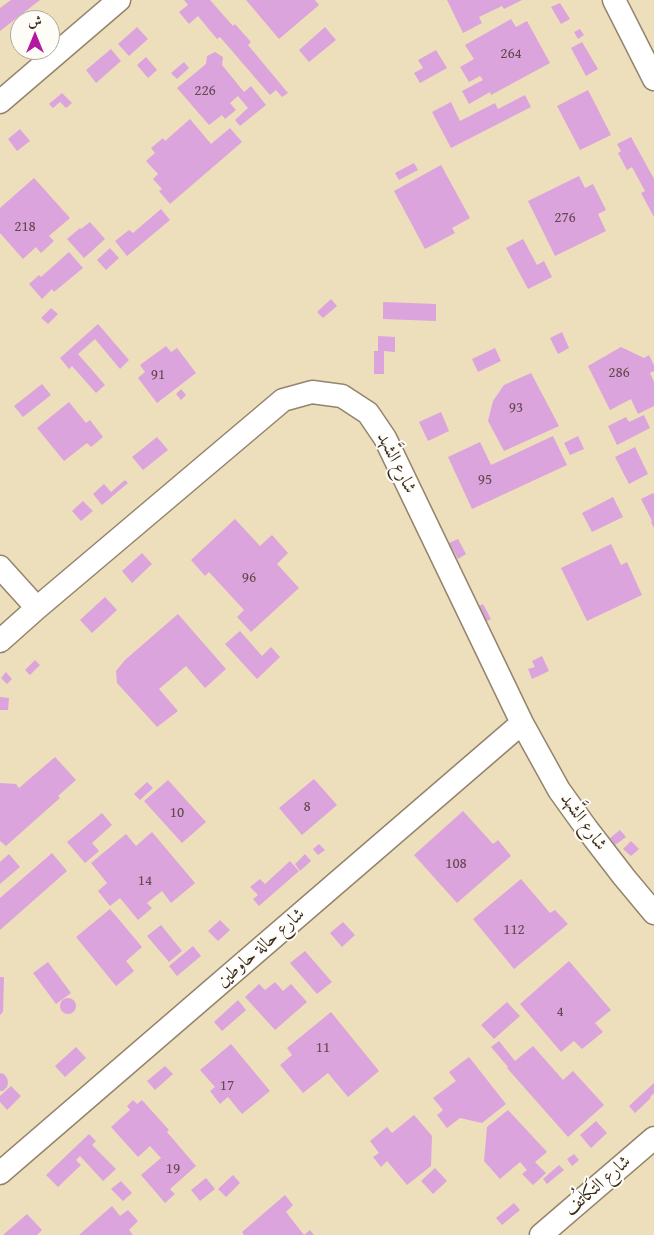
<!DOCTYPE html>
<html>
<head>
<meta charset="utf-8">
<style>
  body { margin:0 }
  #map { position:relative; width:654px; height:1235px; overflow:hidden; background:#eddebc; font-family:"Gentium Book Plus",Amiri,serif }
  canvas { display:block }
  .north { position:absolute; left:10px; top:10px; width:50px; height:50px; box-sizing:border-box; background:#fdfcf7; border:1px solid #afa8a0; border-radius:50%; rotate:0deg; font-size:14px; font-weight:700; line-height:20px; text-align:center; color:#3b2a1e }
  .north::after { content:''; display:block; margin:auto; width:18px; height:22px; background:#b5179e; clip-path:polygon(50% 0,100% 100%,50% 72%,0 100%) }
</style>
</head>
<body>
<div id="map">
<canvas width="654" height="1235"></canvas>
<div class="north">ش</div>
</div>
<script>
const context = document.querySelector('canvas').getContext('2d');
context.lineJoin = 'round';
function fillPath(path, color) { context.fillStyle = color; context.fill(path, 'evenodd'); }
function trace(path, color, width, dash) { context.strokeStyle = color; context.lineWidth = width; context.lineCap = dash ? 'butt' : 'round'; context.setLineDash(dash || []); context.stroke(path); }
function label(font, color, halo, rows, align = 'center') {
  context.font = font + ' "Gentium Book Plus",Amiri,serif'; context.lineWidth = 4; context.setLineDash([]); context.textBaseline = 'middle'; context.strokeStyle = halo; context.fillStyle = color; for (const [text, x, y, turn = 0] of rows) {
    context.save(); context.translate(x, y); context.rotate((+turn || 0) * Math.PI / 180); context.textAlign = isNaN(turn) ? turn : align; if (halo) context.strokeText(text, 0, 0); context.fillText(text, 0, 0); context.restore();
  }
}
const building = new Path2D(`
  M 11,0 L 40,0 L 0,31 L 0,8 Z
  M 184,0 L 210,0 L 233,26 L 235,24 L 251,42 L 248,45 L 288,93 L 282,97 L 276,90 L 270,95 L 220,37 L 217,39 L 198,16 L 189,24 L 179,12 L 188,5 Z
  M 246,0 L 315,0 L 319,5 L 279,39 Z
  M 447,0 L 522,0 L 504,9 L 502,6 L 479,17 L 482,23 L 463,33 Z
  M 560,3 L 570,19 L 561,24 L 551,7 Z
  M 511,19 L 516,27 L 527,21 L 550,63 L 491,95 L 490,92 L 469,104 L 462,91 L 483,80 L 480,76 L 469,82 L 460,67 L 474,59 L 465,45 Z
  M 137,27 L 148,39 L 129,56 L 118,44 Z
  M 325,27 L 336,40 L 309,62 L 299,50 Z
  M 580,29 L 584,35 L 578,39 L 574,32 Z
  M 582,42 L 598,69 L 586,76 L 571,48 Z
  M 111,49 L 121,61 L 96,83 L 86,70 Z
  M 436,50 L 447,68 L 420,83 L 414,73 L 423,68 L 418,60 Z
  M 215,52 L 223,57 L 222,65 L 244,92 L 251,86 L 266,105 L 240,126 L 235,120 L 248,108 L 238,96 L 230,103 L 236,110 L 225,119 L 222,115 L 209,125 L 177,88 L 206,64 L 207,56 Z
  M 146,57 L 157,70 L 148,78 L 137,65 Z
  M 184,62 L 189,68 L 177,79 L 171,73 Z
  M 588,90 L 611,135 L 580,150 L 557,106 Z
  M 62,93 L 72,103 L 66,108 L 60,102 L 53,108 L 49,104 Z
  M 525,95 L 531,107 L 451,148 L 432,112 L 451,102 L 460,121 L 495,103 L 498,109 Z
  M 190,119 L 211,144 L 230,128 L 242,142 L 170,204 L 159,191 L 162,189 L 153,179 L 158,174 L 146,161 L 155,153 L 151,148 L 163,138 L 165,141 Z
  M 20,129 L 30,141 L 17,151 L 8,139 Z
  M 631,137 L 654,179 L 654,217 L 641,193 L 645,191 L 632,167 L 627,170 L 618,153 L 621,151 L 617,144 Z
  M 414,163 L 418,170 L 399,180 L 395,173 Z
  M 441,165 L 470,218 L 452,228 L 455,233 L 425,249 L 394,191 Z
  M 579,176 L 585,188 L 593,184 L 606,210 L 598,214 L 606,231 L 555,256 L 528,201 Z
  M 34,178 L 70,218 L 49,236 L 54,241 L 41,253 L 36,247 L 23,259 L 0,233 L 0,208 Z
  M 161,209 L 170,220 L 127,256 L 115,241 L 129,230 L 133,233 Z
  M 90,222 L 105,239 L 84,258 L 67,239 L 80,228 L 81,229 Z
  M 523,239 L 537,265 L 544,261 L 552,277 L 528,289 L 506,248 Z
  M 110,248 L 119,258 L 106,270 L 97,260 Z
  M 69,252 L 83,268 L 54,292 L 52,289 L 42,299 L 29,284 L 39,275 L 41,277 Z
  M 331,299 L 337,306 L 323,318 L 317,312 Z
  M 383,302 L 436,304 L 436,321 L 383,319 Z
  M 51,308 L 58,314 L 48,324 L 41,318 Z
  M 98,324 L 129,360 L 120,369 L 95,339 L 78,354 L 105,385 L 96,393 L 72,366 L 69,369 L 60,358 Z
  M 562,332 L 569,348 L 558,354 L 550,338 Z
  M 378,336 L 395,337 L 395,352 L 384,351 L 384,374 L 374,374 L 374,351 L 378,351 Z
  M 166,346 L 171,352 L 177,348 L 196,373 L 157,403 L 138,378 L 145,372 L 140,365 Z
  M 621,347 L 644,358 L 649,355 L 654,365 L 654,371 L 650,373 L 654,382 L 654,406 L 638,414 L 631,399 L 610,410 L 588,366 Z
  M 495,348 L 501,361 L 478,372 L 472,359 Z
  M 531,373 L 559,426 L 504,451 L 488,421 L 493,401 L 504,385 Z
  M 42,384 L 51,395 L 23,417 L 14,406 Z
  M 181,389 L 186,395 L 181,400 L 176,394 Z
  M 69,402 L 86,423 L 90,420 L 103,437 L 91,447 L 87,443 L 64,461 L 37,428 Z
  M 441,412 L 449,431 L 428,441 L 419,422 Z
  M 644,415 L 650,428 L 617,445 L 608,426 L 626,417 L 629,422 Z
  M 553,436 L 567,465 L 472,509 L 448,457 L 480,442 L 491,465 Z
  M 578,436 L 584,449 L 570,455 L 564,443 Z
  M 157,437 L 168,450 L 143,470 L 132,457 Z
  M 635,447 L 648,474 L 629,484 L 615,457 Z
  M 125,480 L 128,483 L 102,505 L 93,494 L 104,484 L 111,492 Z
  M 653,493 L 654,494 L 654,528 L 651,522 L 652,521 L 641,499 Z
  M 613,497 L 623,517 L 592,532 L 582,513 Z
  M 83,501 L 93,511 L 81,521 L 72,511 Z
  M 235,519 L 260,546 L 272,535 L 288,553 L 277,564 L 299,588 L 251,632 L 237,617 L 244,610 L 209,572 L 205,576 L 191,560 Z
  M 458,539 L 466,554 L 458,559 L 449,543 Z
  M 611,544 L 621,565 L 627,562 L 642,595 L 587,621 L 561,568 Z
  M 142,553 L 152,564 L 132,583 L 122,571 Z
  M 105,597 L 117,610 L 92,633 L 80,620 Z
  M 483,604 L 491,619 L 485,622 L 477,607 Z
  M 178,614 L 226,669 L 205,688 L 186,666 L 159,689 L 178,711 L 157,727 L 117,683 L 116,671 L 125,660 Z
  M 240,631 L 262,656 L 271,647 L 280,657 L 257,679 L 225,644 Z
  M 542,656 L 549,671 L 532,679 L 528,669 L 535,667 L 532,661 Z
  M 35,660 L 40,665 L 30,675 L 25,670 Z
  M 6,672 L 12,679 L 7,684 L 1,678 Z
  M 0,697 L 9,698 L 8,710 L 0,710 Z
  M 55,757 L 76,780 L 58,796 L 60,798 L 6,846 L 0,841 L 0,783 L 16,784 L 19,788 Z
  M 314,779 L 337,805 L 302,835 L 279,808 Z
  M 168,780 L 206,822 L 182,843 L 144,801 Z
  M 147,782 L 153,788 L 140,800 L 134,794 Z
  M 463,811 L 493,844 L 498,840 L 511,856 L 457,903 L 414,855 Z
  M 102,813 L 112,825 L 92,843 L 99,851 L 85,863 L 67,842 Z
  M 620,830 L 626,837 L 615,845 L 610,838 Z
  M 152,832 L 195,883 L 171,903 L 162,891 L 147,903 L 152,908 L 138,920 L 120,898 L 110,906 L 98,891 L 107,883 L 91,863 L 126,834 L 136,846 Z
  M 631,841 L 639,849 L 631,856 L 623,849 Z
  M 319,844 L 325,850 L 318,855 L 313,849 Z
  M 52,853 L 67,871 L 0,930 L 0,898 Z
  M 9,854 L 20,867 L 0,884 L 0,862 Z
  M 305,854 L 311,861 L 300,871 L 295,864 Z
  M 290,861 L 299,871 L 259,906 L 253,899 L 258,895 L 250,887 L 260,879 L 265,884 Z
  M 521,879 L 550,913 L 555,910 L 568,924 L 514,969 L 473,919 Z
  M 110,909 L 142,947 L 126,961 L 134,971 L 116,986 L 76,937 Z
  M 220,920 L 230,930 L 218,941 L 208,931 Z
  M 343,922 L 355,935 L 342,947 L 330,933 Z
  M 161,925 L 182,951 L 169,962 L 147,936 Z
  M 193,946 L 201,956 L 177,976 L 169,966 Z
  M 305,951 L 332,982 L 317,994 L 290,963 Z
  M 569,961 L 611,1010 L 595,1023 L 603,1032 L 582,1049 L 574,1041 L 561,1052 L 520,1004 Z
  M 48,962 L 71,993 L 56,1004 L 33,973 Z
  M 0,977 L 4,977 L 3,1012 L 0,1015 Z
  M 275,982 L 283,991 L 291,984 L 307,1002 L 275,1030 L 245,997 L 259,984 L 265,990 Z
  M60 1006a8 8 0 1 1 16 0a8 8 0 1 1-16 0Z
  M 238,1000 L 246,1010 L 222,1031 L 214,1022 Z
  M 507,1002 L 520,1016 L 494,1039 L 481,1025 Z
  M 331,1012 L 379,1071 L 348,1097 L 328,1073 L 303,1093 L 280,1065 L 292,1055 L 287,1048 Z
  M 499,1041 L 515,1061 L 533,1046 L 563,1080 L 573,1071 L 604,1105 L 568,1137 L 507,1068 L 508,1067 L 491,1047 Z
  M 231,1044 L 270,1091 L 242,1114 L 228,1097 L 220,1104 L 210,1091 L 215,1087 L 200,1070 Z
  M 76,1047 L 86,1058 L 65,1077 L 55,1066 Z
  M 469,1057 L 506,1104 L 482,1123 L 460,1118 L 447,1128 L 437,1115 L 443,1110 L 433,1098 L 456,1081 L 449,1072 Z
  M 165,1066 L 173,1074 L 155,1090 L 147,1081 Z
  M 0,1073 L 4,1074 L 7,1078 L 8,1083 L 7,1087 L 3,1091 L 0,1091 Z
  M 654,1083 L 654,1093 L 650,1097 L 651,1098 L 635,1113 L 629,1106 Z
  M 11,1086 L 21,1096 L 7,1110 L 0,1102 L 0,1096 Z
  M 133,1100 L 137,1104 L 142,1100 L 169,1130 L 167,1132 L 196,1166 L 170,1189 L 175,1194 L 165,1203 L 141,1175 L 161,1158 L 150,1146 L 138,1157 L 111,1127 L 130,1110 L 127,1106 Z
  M 508,1110 L 547,1152 L 535,1162 L 546,1173 L 533,1185 L 522,1174 L 527,1170 L 520,1162 L 500,1179 L 484,1161 L 487,1127 Z
  M 414,1115 L 432,1136 L 431,1166 L 407,1185 L 387,1161 L 381,1167 L 373,1157 L 379,1153 L 370,1141 L 387,1127 L 392,1133 Z
  M 596,1121 L 607,1133 L 591,1148 L 580,1135 Z
  M 89,1134 L 96,1141 L 92,1145 L 116,1169 L 103,1181 L 80,1156 L 76,1160 L 81,1165 L 58,1187 L 46,1175 Z
  M 574,1154 L 579,1160 L 572,1166 L 567,1159 Z
  M 559,1165 L 564,1170 L 547,1184 L 543,1179 Z
  M 435,1168 L 447,1181 L 433,1194 L 421,1181 Z
  M 233,1175 L 240,1183 L 226,1197 L 218,1189 Z
  M 206,1178 L 215,1189 L 200,1201 L 191,1190 Z
  M 121,1181 L 132,1193 L 123,1201 L 111,1189 Z
  M 285,1195 L 293,1205 L 286,1212 L 304,1235 L 310,1230 L 314,1235 L 244,1235 L 242,1232 Z
  M 514,1203 L 520,1210 L 502,1225 L 496,1218 Z
  M 112,1206 L 120,1216 L 128,1210 L 138,1221 L 129,1230 L 133,1235 L 79,1235 Z
  M 27,1214 L 42,1230 L 37,1235 L 3,1235 Z`);
const minor = new Path2D(`
  M 614,0 L 654,79
  M 0,102 L 119,0
  M 0,567 L 37,608
  M 0,641 L 37,608 L 283,400 L 312,392 L 342,396 L 368,413 L 385,438 L 522,723 L 559,790 L 587,829 L 624,877 L 654,913
  M 0,1173 L 522,723
  M 541,1235 L 654,1138`);
const numberNames = [
  ["264",511,54],
  ["226",205,91],
  ["276",565,218],
  ["218",25,227],
  ["286",619,373],
  ["91",158,375],
  ["93",516,408],
  ["95",485,480],
  ["96",249,578],
  ["8",307,807],
  ["10",177,813],
  ["108",456,864],
  ["14",145,881],
  ["112",514,930],
  ["4",560,1012],
  ["11",323,1048],
  ["17",227,1086],
  ["19",173,1169]
];
const streetNames = [
  ["شارع الشَّهد",396,463,63],
  ["شارع الشَّهد",583,822,54],
  ["شارع حالة حاوطين",261,948,-41],
  ["شارع التَكاتُف",598,1186,-41]
];
fillPath(building, '#dca4dc');
trace(minor, '#94846d', 25);
trace(minor, '#fff', 22);
label('15px', '#63484e', null, numberNames);
label('18px', '#3b2a1e', '#fdfcf7', streetNames);
</script>
</body>
</html>
